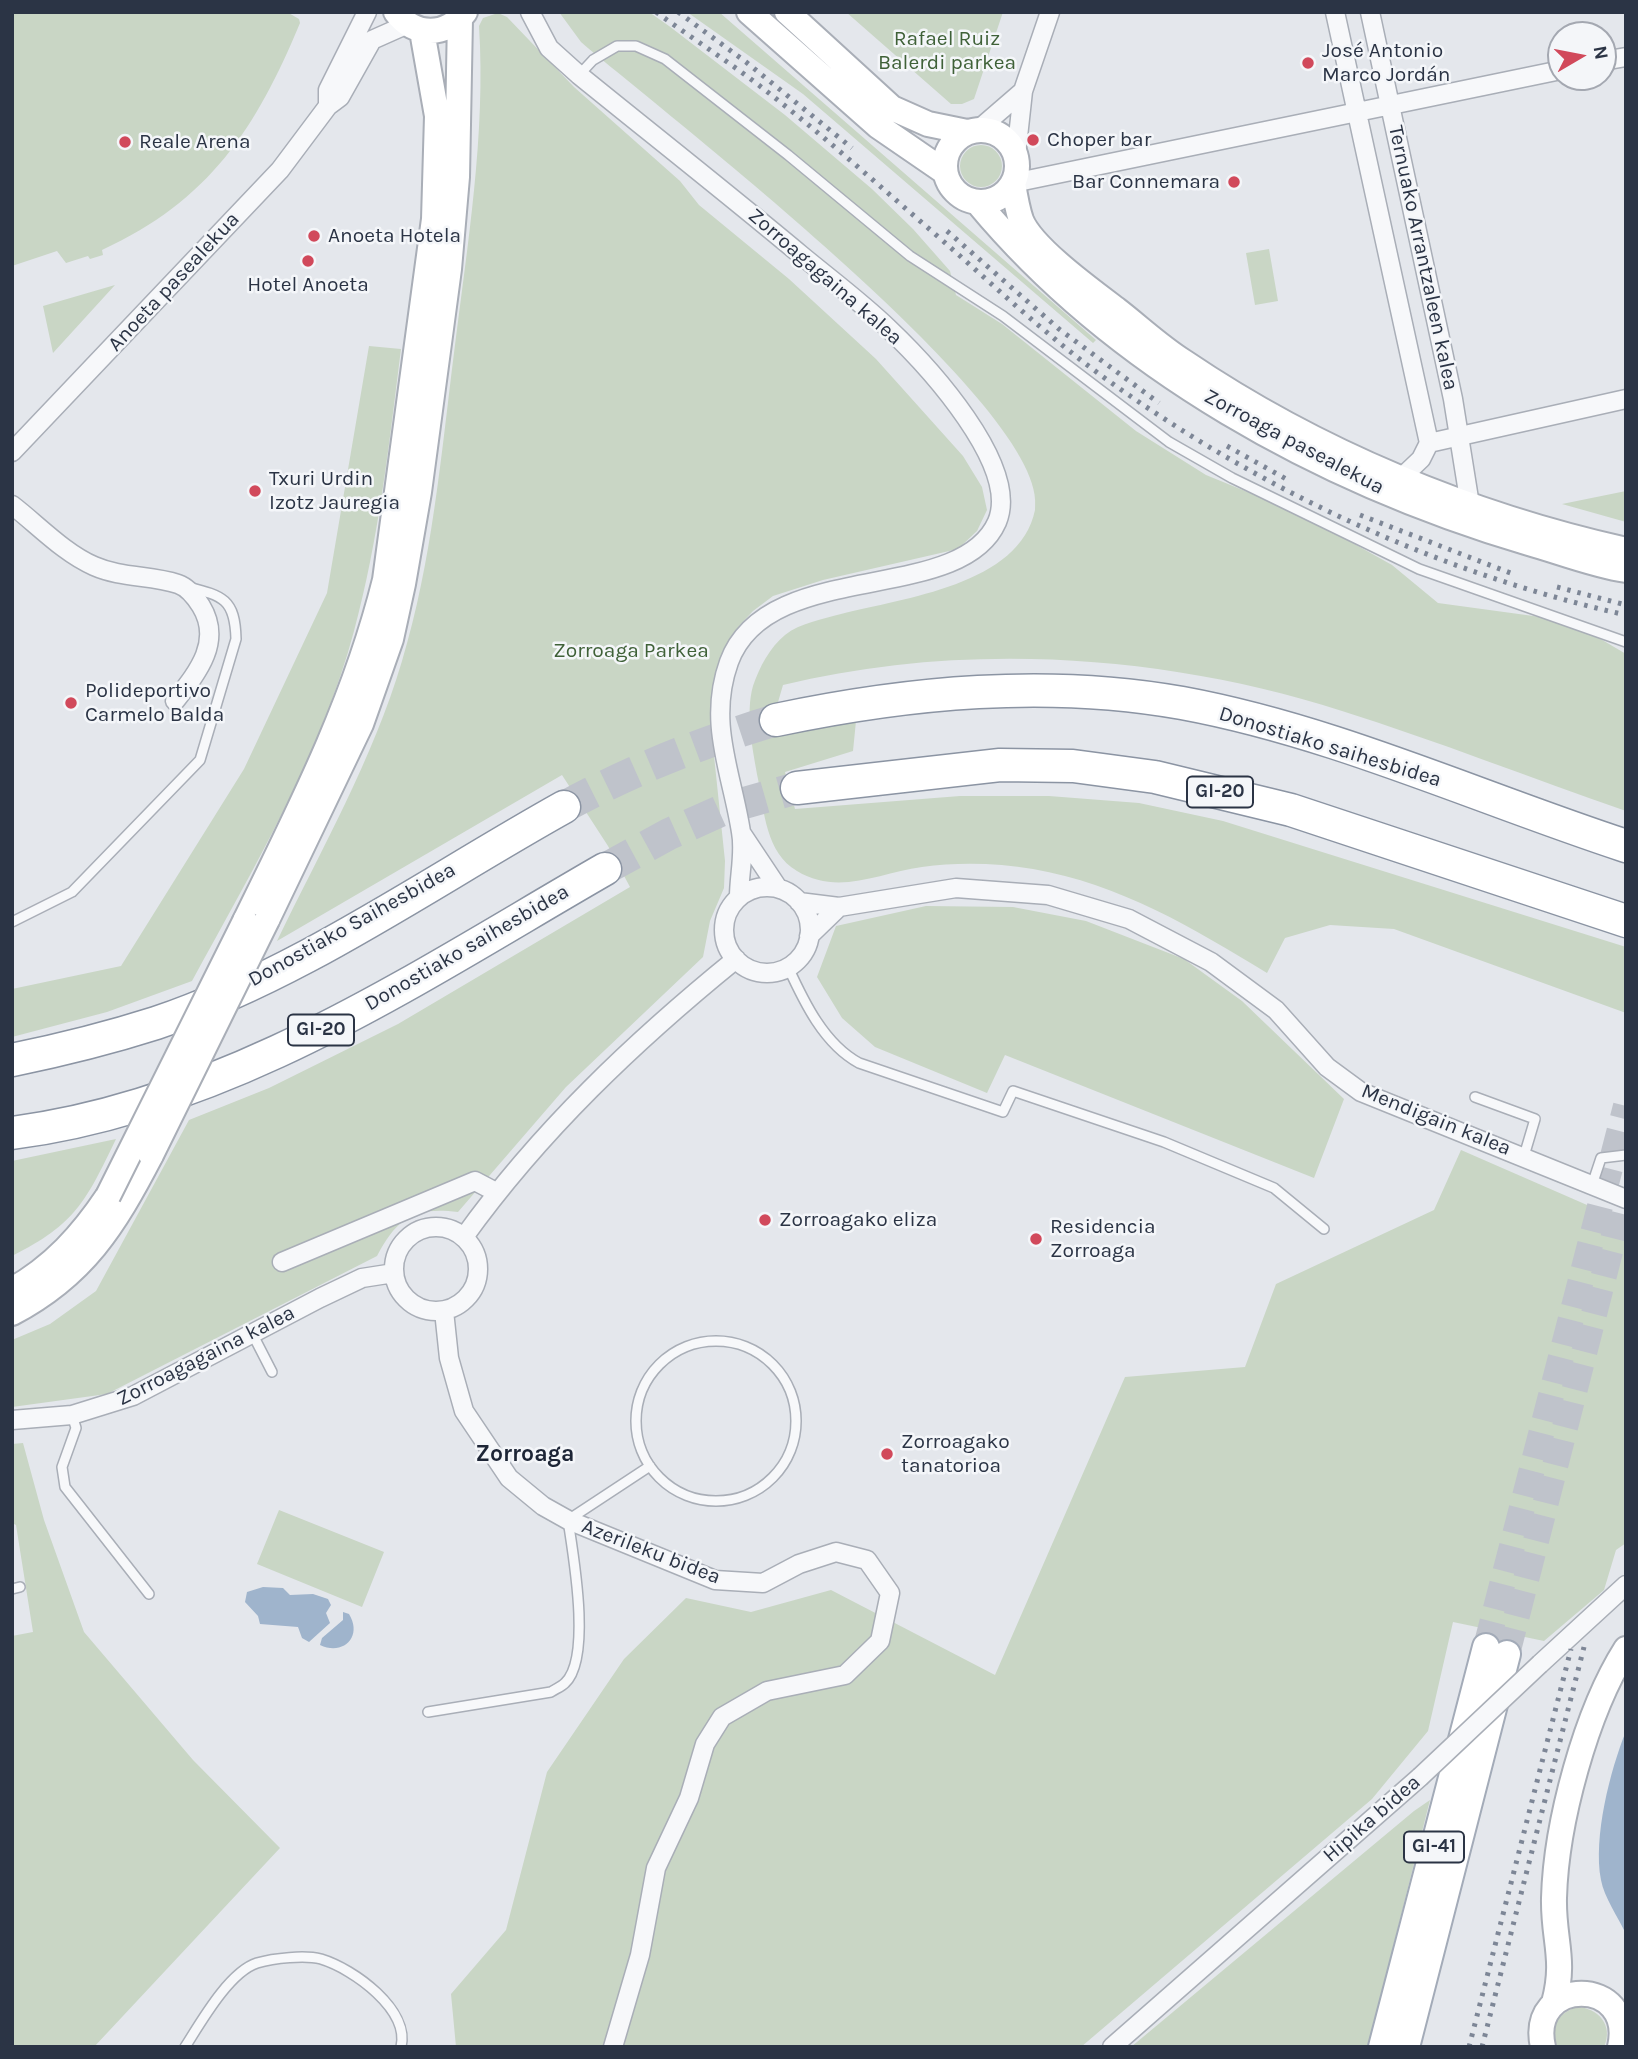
<!DOCTYPE html>
<html>
<head>
<meta charset="utf-8">
<style>
  body { margin:0 }
  #map { position:relative; width:1638px; height:2059px; overflow:hidden; background:#e4e7ec; font-family:Karla,sans-serif }
  canvas { display:block }
  .frame { position:absolute; inset:0; border:14px solid #2b3445; pointer-events:none }
  .north { position:absolute; left:1547px; top:21px; width:70px; height:70px; box-sizing:border-box; background:#f4f6f9; border:2px solid #a4a8b1; border-radius:50%; rotate:80deg; font-size:19px; font-weight:700; line-height:28px; text-align:center; color:#2b3445 }
  .north::after { content:''; display:block; margin:auto; width:24px; height:32px; background:#d1495b; clip-path:polygon(50% 0,100% 100%,50% 72%,0 100%) }
</style>
</head>
<body>
<div id="map">
<canvas width="1638" height="2059"></canvas>
<div class="frame"></div>
<div class="north">N</div>
</div>
<script>
const context = document.querySelector('canvas').getContext('2d');
context.lineJoin = 'round';
function fillPath(path, color) { context.fillStyle = color; context.fill(path, 'evenodd'); }
function trace(path, color, width, dash) { context.strokeStyle = color; context.lineWidth = width; context.lineCap = dash ? 'butt' : 'round'; context.setLineDash(dash || []); context.stroke(path); }
function label(font, color, halo, rows, align = 'center') {
  context.font = font + ' Karla,sans-serif'; context.lineWidth = 5; context.setLineDash([]); context.textBaseline = 'middle'; context.strokeStyle = halo; context.fillStyle = color; for (const [text, x, y, turn = 0] of rows) {
    context.save(); context.translate(x, y); context.rotate((+turn || 0) * Math.PI / 180); context.textAlign = isNaN(turn) ? turn : align; if (halo) context.strokeText(text, 0, 0); context.fillText(text, 0, 0); context.restore();
  }
}
const green = new Path2D(`
  M 12,12 L 287,12 L 299,19 L 300,23 C 256,129 209,201 102,250 L 103,255 L 90,259 L 88,256 L 66,263 L 57,251 L 12,266 Z
  M 559,12 L 649,12 L 669,26 L 785,115 L 872,189 L 913,229 L 950,271 L 956,295 L 1002,324 L 1136,431 L 1206,475 L 1299,513 L 1392,565 L 1438,603 L 1570,621 L 1626,654 L 1626,811 C 1531,778 1437,741 1342,711 C 1165,654 964,641 783,685 L 776,709 L 780,728 L 856,721 L 853,751 L 785,772 L 795,809 L 960,796 L 1049,796 L 1139,803 L 1223,821 L 1626,947 L 1626,1013 L 1394,929 L 1330,925 L 1285,938 L 1267,973 C 1193,928 1120,884 1033,869 C 997,863 958,862 922,867 C 879,873 838,896 797,871 C 766,853 764,811 758,779 C 753,751 745,714 753,686 C 759,668 770,647 785,635 C 800,623 823,619 841,614 C 903,598 1020,585 1035,510 C 1054,411 661,111 581,42 Z
  M 687,12 L 719,12 L 1096,340 L 1093,343 L 803,94 Z
  M 846,12 L 1003,12 L 974,99 L 962,104 L 951,104 Z
  M 498,13 L 507,17 L 574,87 L 680,181 L 699,205 L 789,279 L 876,359 L 963,456 L 982,487 L 987,510 L 977,531 L 958,549 L 823,580 L 773,596 L 753,611 L 739,626 L 724,649 L 713,686 L 711,727 L 725,861 L 724,888 L 710,921 L 703,957 L 566,1087 L 458,1212 C 414,1207 398,1217 377,1256 L 107,1394 L 12,1407 L 12,1340 L 50,1324 L 96,1291 L 189,1120 L 269,1088 L 398,1024 L 630,887 L 608,846 L 562,775 L 277,941 C 321,850 373,759 402,661 C 432,562 441,456 454,353 C 467,246 486,135 479,26 L 483,18 Z
  M960 166a21 21 0 1 1 42 0a21 21 0 1 1-42 0Z
  M 1269,249 L 1278,301 L 1255,305 L 1246,253 Z
  M 115,285 L 53,353 L 43,306 Z
  M 369,346 L 401,349 C 389,444 379,539 354,631 C 321,755 253,869 192,981 L 107,1012 L 12,1037 L 12,989 L 121,966 L 244,769 L 327,593 Z
  M 1626,491 L 1626,522 L 1562,504 Z
  M 926,906 L 1013,907 L 1086,921 L 1184,959 L 1242,1001 L 1344,1099 L 1314,1178 L 1005,1055 L 987,1093 L 875,1047 L 842,1018 L 817,977 L 836,926 Z
  M 116,1139 C 86,1201 76,1224 12,1256 L 12,1161 Z
  M 1461,1150 L 1626,1222 L 1626,1543 L 1616,1550 L 1604,1590 L 1544,1641 L 1453,1622 L 1428,1731 L 1372,1799 L 1081,2047 L 456,2047 L 451,1994 L 506,1930 L 547,1772 L 624,1659 L 686,1598 L 751,1612 L 831,1590 L 995,1675 L 1125,1377 L 1245,1367 L 1276,1284 L 1434,1210 Z
  M 23,1443 L 44,1520 L 84,1632 L 193,1760 L 280,1848 L 94,2047 L 12,2047 L 12,1636 L 33,1632 L 16,1525 L 12,1523 L 12,1444 Z
  M 279,1510 L 384,1552 L 362,1607 L 257,1564 Z
  M 1430,1800 L 1368,2047 L 1131,2047 L 1414,1811 Z
  M 1577,2007 C 1598,2008 1614,2025 1604,2047 L 1557,2047 C 1548,2028 1558,2013 1577,2007 Z`);
const water = new Path2D(`
  M 263,1587 L 283,1588 L 290,1595 L 313,1594 L 328,1599 L 331,1605 L 326,1613 L 330,1623 L 309,1642 L 302,1638 L 298,1627 L 260,1624 L 258,1616 L 245,1602 L 247,1592 Z
  M 343,1612 L 349,1614 C 363,1637 343,1656 320,1645 L 322,1638 L 343,1620 Z
  M 1626,1731 L 1626,1934 C 1618,1917 1604,1897 1601,1880 C 1593,1837 1610,1771 1626,1731 Z`);
const primaryTunnel = new Path2D(`
  M 1486,1647 L 1626,1106
  M 1507,1654 L 1626,1189`);
const highwayTunnel = new Path2D(`
  M 564,807 C 634,769 700,743 776,720
  M 605,869 L 669,834 L 727,808 L 797,788`);
const lane = new Path2D(`
  M 579,75 L 593,60 L 617,46 L 636,46 L 665,59 L 788,155 L 910,256 L 1003,316 L 1169,442 L 1232,478 L 1419,569 L 1626,642
  M 12,922 L 72,892 L 200,760 L 236,639 C 235,599 223,596 188,587
  M 788,967 C 804,1002 824,1044 859,1063 L 1003,1112 L 1013,1091 L 1164,1142 L 1274,1188 L 1324,1229
  M 1475,1097 L 1535,1119 L 1524,1156
  M 1592,1185 L 1601,1158 L 1626,1155
  M 253,1335 L 272,1372
  M636 1421a80 80 0 1 1 160 0a80 80 0 1 1-160 0Z
  M 72,1415 L 76,1428 L 62,1467 L 65,1487 L 149,1594
  M 12,1589 L 20,1587
  M 428,1712 L 551,1692 C 555,1689 561,1687 565,1683 C 592,1658 573,1554 568,1520 L 650,1466
  M 185,2047 C 201,2022 229,1972 257,1963 C 274,1958 305,1955 321,1959 C 354,1969 410,2010 401,2047`);
const street = new Path2D(`
  M 530,12 L 549,48 L 579,75 C 653,135 728,194 801,255 C 830,279 861,302 888,328 C 927,365 1021,466 997,522 C 960,606 767,557 729,662 C 707,723 732,773 741,832 C 745,852 739,876 739,897
  M 1335,12 L 1429,443 L 1421,459 L 1401,478
  M 1370,12 L 1453,399 L 1470,505
  M 1603,61 L 1626,57
  M 328,106 L 328,90 L 367,12
  M 979,129 L 1023,91
  M 1016,155 L 1023,91 L 1050,12
  M 1013,183 L 1561,70
  M 1429,443 L 1626,399
  M 12,452 L 280,170 L 328,106 L 340,97 L 372,40 L 408,24
  M 12,505 C 38,525 64,553 94,566 C 121,578 151,575 178,584 C 187,587 196,598 201,606 C 223,642 197,673 175,701
  M 742,834 L 778,888
  M724 930a43 43 0 1 1 86 0a43 43 0 1 1-86 0Z
  M 799,902 L 839,907 L 956,888 L 1048,895 L 1129,919 L 1211,962 L 1276,1010 L 1327,1067 L 1361,1092 L 1626,1199
  M 809,936 L 839,907
  M394 1269a42 42 0 1 1 84 0a42 42 0 1 1-84 0Z
  M 464,1237 C 540,1131 635,1041 736,959
  M 282,1262 L 475,1181 L 496,1192
  M 444,1311 L 449,1358 L 464,1411 L 509,1478 L 543,1506 L 568,1520 L 715,1580 L 763,1583 L 799,1564 L 836,1552 L 867,1560 L 890,1593 L 880,1641 L 845,1675 L 767,1691 L 722,1717 L 705,1744 L 689,1798 L 656,1868 L 640,1955 L 613,2047
  M 12,1420 L 72,1415 L 133,1396 L 320,1298 L 362,1278 L 394,1273
  M 1540,1664 L 1626,1585
  M 1112,2047 L 1420,1777`);
const secondary = new Path2D(`
  M 396,12 C 414,37 447,37 465,12
  M 749,12 L 878,126 L 945,172
  M 787,12 L 892,108 L 928,124 L 967,132
  M945 166a36 36 0 1 1 72 0a36 36 0 1 1-72 0Z
  M 1013,183 C 1015,196 1017,208 1021,220 C 1032,248 1092,291 1117,310 C 1139,327 1160,347 1184,362 C 1317,452 1470,515 1626,550
  M 978,203 C 1116,369 1323,482 1529,543 C 1561,552 1593,565 1626,570
  M 267,920 L 361,724 L 391,639 L 403,584 L 419,492 L 449,269 L 457,177 L 460,19
  M 245,921 C 300,809 355,701 385,580 L 434,219 L 437,116 L 422,31
  M 12,1290 C 53,1267 82,1235 108,1196
  M 12,1313 C 84,1275 114,1226 151,1155
  M 1554,2003 C 1566,1959 1553,1940 1554,1898 C 1556,1823 1586,1712 1626,1649
  M 1543,2047 C 1527,1976 1636,1976 1620,2047`);
const primary = new Path2D(`
  M 1382,2047 L 1486,1647
  M 1406,2047 L 1507,1654`);
const highway = new Path2D(`
  M 776,720 C 909,692 1047,679 1182,703 C 1334,731 1479,798 1626,846
  M 797,788 L 1000,765 L 1073,766 L 1155,777 L 1291,810 L 1626,921
  M 12,1060 C 61,1050 109,1038 156,1023 C 301,974 431,881 564,807
  M 12,1133 C 230,1105 419,976 605,869`);
const rail = new Path2D(`
  M 656,12 C 689,36 723,58 756,83 C 812,126 866,174 920,221 C 982,274 1040,331 1106,379 C 1262,491 1438,573 1626,615
  M 678,12 L 746,62 L 852,148
  M 947,231 L 1059,329 L 1159,403
  M 1227,446 L 1288,480
  M 1360,515 L 1513,574
  M 1557,587 L 1626,605
  M 1469,2047 L 1571,1649
  M 1482,2047 L 1584,1647`);
const streetBridge = new Path2D(`
  M 1420,1777 L 1540,1664`);
const secondaryBridge = new Path2D(`
  M 151,1155 L 267,920
  M 108,1196 L 245,921`);
const markers = [
  [1308,63,7,"#d1495b"],
  [1033,140,7,"#d1495b"],
  [125,142,7,"#d1495b"],
  [1234,182,7,"#d1495b"],
  [314,236,7,"#d1495b"],
  [308,261,7,"#d1495b"],
  [255,491,7,"#d1495b"],
  [71,703,7,"#d1495b"],
  [765,1220,7,"#d1495b"],
  [1036,1239,7,"#d1495b"],
  [887,1454,7,"#d1495b"]
];
const shields = [
  [1220,792,66],
  [321,1030,66],
  [1434,1847,60]
];
const shieldNames = [
  ["GI-20",1220,792],
  ["GI-20",321,1030],
  ["GI-41",1434,1847]
];
const parkNames = [
  ["Rafael Ruiz",947,39],
  ["Balerdi parkea",947,63],
  ["Zorroaga Parkea",631,651]
];
const poiNames = [
  ["José Antonio",1322,51],
  ["Marco Jordán",1322,75],
  ["Choper bar",1047,140],
  ["Reale Arena",139,142],
  ["Bar Connemara",1220,182,"right"],
  ["Anoeta Hotela",328,236],
  ["Hotel Anoeta",308,285,"center"],
  ["Txuri Urdin",269,479],
  ["Izotz Jauregia",269,503],
  ["Polideportivo",85,691],
  ["Carmelo Balda",85,715],
  ["Zorroagako eliza",779,1220],
  ["Residencia",1050,1227],
  ["Zorroaga",1050,1251],
  ["Zorroagako",901,1442],
  ["tanatorioa",901,1466]
];
const streetNames = [
  ["Ternuako Arrantzaleen kalea",1423,258,78],
  ["Zorroagagaina kalea",825,277,41],
  ["Anoeta pasealekua",174,282,-47],
  ["Zorroaga pasealekua",1294,442,28],
  ["Donostiako saihesbidea",1330,747,17],
  ["Donostiako Saihesbidea",352,925,-29],
  ["Donostiako saihesbidea",467,948,-30],
  ["Mendigain kalea",1436,1120,22],
  ["Zorroagagaina kalea",206,1356,-27],
  ["Azerileku bidea",651,1552,21],
  ["Hipika bidea",1372,1819,-41]
];
const neighbourhoodNames = [
  ["Zorroaga",525,1454]
];
fillPath(green, '#c9d6c5');
fillPath(water, '#9fb4cc');
trace(primaryTunnel, '#bfc3cb', 26, [26, 13]);
trace(highwayTunnel, '#bfc3cb', 32, [32, 16]);
trace(lane, '#a9aeb7', 12);
trace(street, '#a9aeb7', 21);
trace(secondary, '#a9aeb7', 28);
trace(primary, '#a3abb8', 30);
trace(highway, '#8b94a3', 35);
trace(lane, '#f7f8fa', 9);
trace(street, '#f7f8fa', 18);
trace(secondary, '#fff', 24);
trace(primary, '#fff', 26);
trace(highway, '#fff', 32);
trace(rail, '#7d8696', 5, [3.5, 7]);
trace(streetBridge, '#a9aeb7', 21, []);
trace(secondaryBridge, '#a9aeb7', 28, []);
trace(streetBridge, '#f7f8fa', 18);
trace(secondaryBridge, '#fff', 24);
for (const [x, y, r, color] of markers) { const dot = new Path2D(); dot.arc(x, y, r, 0, 2 * Math.PI); context.fillStyle = color; context.fill(dot); trace(dot, '#f4f6f9', 2.5); }
for (const [x, y, w] of shields) { const box = new Path2D(); box.roundRect(x - w / 2, y - 15.5, w, 31, 5); context.fillStyle = '#f4f6f9'; context.fill(box); trace(box, '#2b3445', 2); }
label('bold 19px', '#2b3445', null, shieldNames);
label('21px', '#3f6138', '#f4f6f9', parkNames);
label('21px', '#2b3445', '#f4f6f9', poiNames, 'left');
label('21px', '#2b3445', '#f4f6f9', streetNames);
label('bold 23px', '#1d2536', '#f4f6f9', neighbourhoodNames);
</script>
</body>
</html>
